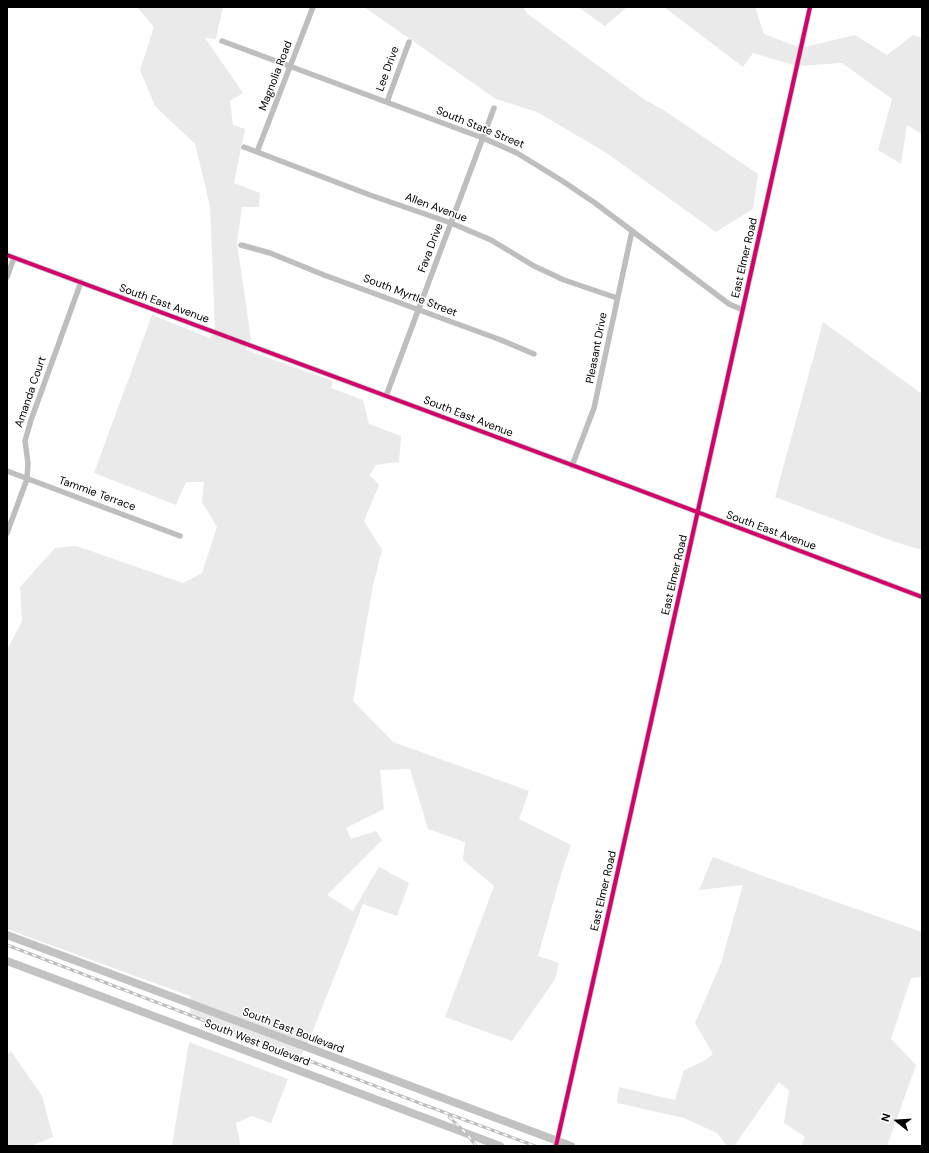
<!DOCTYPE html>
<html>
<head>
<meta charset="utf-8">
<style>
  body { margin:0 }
  #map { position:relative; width:929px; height:1153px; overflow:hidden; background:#fff; font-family:"DM Sans",sans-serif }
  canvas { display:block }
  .frame { position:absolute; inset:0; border:8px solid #000; pointer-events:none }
  .north { position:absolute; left:877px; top:1101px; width:40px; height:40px; -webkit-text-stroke:3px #fff; paint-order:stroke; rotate:287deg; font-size:11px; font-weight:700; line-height:16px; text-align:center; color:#000 }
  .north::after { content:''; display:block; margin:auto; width:14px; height:18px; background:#000; clip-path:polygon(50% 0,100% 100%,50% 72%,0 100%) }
</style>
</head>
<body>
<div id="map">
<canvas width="929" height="1153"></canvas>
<div class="frame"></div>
<div class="north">N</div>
</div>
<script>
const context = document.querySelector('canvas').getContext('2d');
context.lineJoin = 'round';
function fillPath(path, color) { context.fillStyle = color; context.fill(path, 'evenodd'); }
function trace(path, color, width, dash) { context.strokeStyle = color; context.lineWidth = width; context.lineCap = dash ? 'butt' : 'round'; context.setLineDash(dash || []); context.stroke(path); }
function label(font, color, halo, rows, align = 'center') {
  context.font = font + ' "DM Sans",sans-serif'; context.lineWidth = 3; context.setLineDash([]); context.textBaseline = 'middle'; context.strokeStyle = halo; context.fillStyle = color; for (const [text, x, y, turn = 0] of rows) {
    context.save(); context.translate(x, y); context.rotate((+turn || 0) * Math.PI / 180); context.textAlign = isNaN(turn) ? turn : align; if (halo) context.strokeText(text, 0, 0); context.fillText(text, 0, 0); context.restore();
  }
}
const green = new Path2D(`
  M 137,7 L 223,7 L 216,39 L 205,38 L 243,93 L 230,101 L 233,125 L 245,129 L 234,183 L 260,193 L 259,207 L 242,207 L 237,243 L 251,339 L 246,350 L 333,381 L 331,388 L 363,400 L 369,424 L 401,436 L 399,462 L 376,465 L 370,475 L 379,485 L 364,521 L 382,550 L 373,585 L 353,701 L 393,742 L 529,791 L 519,819 L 571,845 L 562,871 L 538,956 L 559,963 L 555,979 L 512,1041 L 445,1017 L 494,886 L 463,860 L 465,842 L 428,829 L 410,769 L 380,770 L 384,809 L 346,828 L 351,839 L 376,831 L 382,840 L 327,895 L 353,911 L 379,867 L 409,883 L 397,916 L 363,904 L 308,1043 L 300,1058 L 190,1017 L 190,996 L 7,929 L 7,650 L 22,621 L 20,587 L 55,548 L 76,546 L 183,583 L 202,573 L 217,527 L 202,502 L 204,482 L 186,482 L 176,505 L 94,473 L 152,315 L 210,338 L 215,328 L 210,206 L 195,144 L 155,106 L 140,70 L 154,27 Z
  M 364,7 L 522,7 L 529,15 L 645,100 L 662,109 L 758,174 L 753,209 L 716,232 L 605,152 L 537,112 L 496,99 Z
  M 578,7 L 627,7 L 605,26 Z
  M 664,7 L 755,7 L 764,34 L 801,48 L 855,35 L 887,55 L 913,35 L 922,38 L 922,134 L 907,125 L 901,164 L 878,150 L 892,99 L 842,63 L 797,66 L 753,53 L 743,67 Z
  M 823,322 L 922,394 L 922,550 L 898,543 L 775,497 Z
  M 713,857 L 771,879 L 922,932 L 922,977 L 911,978 L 891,1039 L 916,1065 L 887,1146 L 801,1146 L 805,1137 L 784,1123 L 789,1091 L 779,1082 L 734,1146 L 727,1146 L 717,1133 L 684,1118 L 617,1103 L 619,1087 L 675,1100 L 684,1070 L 704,1061 L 713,1054 L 695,1023 L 721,963 L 743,885 L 699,890 Z
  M 189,1042 L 288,1079 L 271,1123 L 252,1116 L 236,1123 L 241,1146 L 172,1146 Z
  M 10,1050 L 42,1096 L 53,1137 L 31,1146 L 7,1146 L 7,1057 Z`);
const minor = new Path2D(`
  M 222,41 L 483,138 L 517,153 L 564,182 L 595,203 L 729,304 L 743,310
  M 387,102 L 409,42
  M 244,147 L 370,195 L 451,223 L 491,240 L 534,266 L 564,280 L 617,298
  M 257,152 L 313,7
  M 241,245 L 270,253 L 324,275 L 501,340 L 534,354
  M 7,255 L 631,487 L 922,597
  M 7,277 L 14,258
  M 386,396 L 494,108
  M 572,466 L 594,408 L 632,231
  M 7,471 L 180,536
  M 7,533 L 27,479 L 28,463 L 25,441 L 31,420 L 81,282
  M 556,1146 L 610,906 L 810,7`);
const secondary = new Path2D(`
  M 7,935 L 571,1146
  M 7,961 L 500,1146`);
const rail = new Path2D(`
  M 7,945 L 422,1104 L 535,1146
  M 449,1117 L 467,1134 L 476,1146`);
const cycleway = new Path2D(`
  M 7,255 L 631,487 L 922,597
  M 556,1146 L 610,906 L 810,7`);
const streetNames = [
  ["Lee Drive",388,69,-70],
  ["Magnolia Road",276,76,-69],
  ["South State Street",480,128,22],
  ["Allen Avenue",436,208,20],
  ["Fava Drive",431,248,-69],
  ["East Elmer Road",745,258,-77],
  ["South Myrtle Street",410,296,21],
  ["South East Avenue",164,304,20],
  ["Pleasant Drive",597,348,-79],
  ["Amanda Court",31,392,-71],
  ["South East Avenue",468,417,21],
  ["Tammie Terrace",97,494,20],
  ["South East Avenue",771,531,20],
  ["East Elmer Road",675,575,-77],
  ["East Elmer Road",604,891,-77],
  ["South East Boulevard",293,1031,21],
  ["South West Boulevard",257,1043,21]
];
fillPath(green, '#eaeaea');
trace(minor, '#bebebe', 5.5);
trace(secondary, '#c2c2c2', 8);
trace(rail, '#bdbdbd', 3);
trace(rail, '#fff', 1.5, [4.5]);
trace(cycleway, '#d6006c', 4);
label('11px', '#000', '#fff', streetNames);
</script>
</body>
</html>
